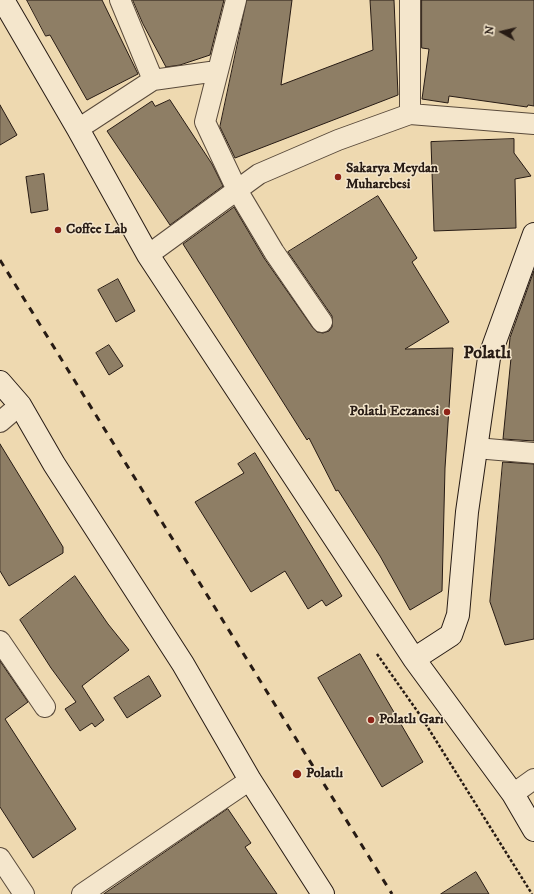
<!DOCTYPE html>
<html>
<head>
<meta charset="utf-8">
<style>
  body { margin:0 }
  #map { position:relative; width:534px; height:894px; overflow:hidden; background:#eed9b0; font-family:"IM FELL DW Pica",serif }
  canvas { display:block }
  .north { position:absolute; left:482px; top:12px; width:40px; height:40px; -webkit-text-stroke:3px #f4e6cc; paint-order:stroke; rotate:278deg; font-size:11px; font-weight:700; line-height:16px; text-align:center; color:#271b14 }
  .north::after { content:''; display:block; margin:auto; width:14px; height:18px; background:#271b14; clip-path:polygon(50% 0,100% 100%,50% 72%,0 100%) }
</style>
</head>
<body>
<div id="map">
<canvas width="534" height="894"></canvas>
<div class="north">N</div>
</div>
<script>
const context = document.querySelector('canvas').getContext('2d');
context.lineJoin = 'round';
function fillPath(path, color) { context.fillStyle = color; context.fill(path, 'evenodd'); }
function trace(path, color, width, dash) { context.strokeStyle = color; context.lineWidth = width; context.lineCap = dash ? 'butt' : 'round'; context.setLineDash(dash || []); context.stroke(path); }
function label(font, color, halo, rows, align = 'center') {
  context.font = font + ' "IM FELL DW Pica",serif'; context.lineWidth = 3; context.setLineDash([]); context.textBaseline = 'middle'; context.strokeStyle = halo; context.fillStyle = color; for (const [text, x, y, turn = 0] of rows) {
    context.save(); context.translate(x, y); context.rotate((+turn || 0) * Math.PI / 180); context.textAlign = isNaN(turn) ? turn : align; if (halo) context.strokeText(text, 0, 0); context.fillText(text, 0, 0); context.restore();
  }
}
const building = new Path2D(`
  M 27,0 L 102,0 L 138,74 L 87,100 L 50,35 L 46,36 Z
  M 133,0 L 224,0 L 210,55 L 180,65 L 166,67 L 143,24 Z
  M 247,0 L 292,0 L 281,85 L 373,50 L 370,0 L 394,0 L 398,95 L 235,158 L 220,127 Z
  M 422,0 L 534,0 L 534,106 L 528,105 L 527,107 L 449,96 L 448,103 L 422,99 L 429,49 L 422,48 Z
  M 170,100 L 212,164 L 223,186 L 170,225 L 107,131 L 152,101 L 155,106 Z
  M 0,105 L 17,135 L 0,145 Z
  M 514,139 L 514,153 L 531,176 L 515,179 L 516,228 L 434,231 L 431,142 Z
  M 44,174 L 48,210 L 31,213 L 26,177 Z
  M 378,196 L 417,258 L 412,262 L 449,322 L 405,349 L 453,348 L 445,468 L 442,591 L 410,610 L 380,556 L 338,490 L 336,491 L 309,438 L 307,440 L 183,244 L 234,207 L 264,258 L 313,328 L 317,332 L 323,333 L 329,331 L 332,327 L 332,316 L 288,252 Z
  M 534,271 L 534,441 L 503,439 L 511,358 L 508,358 L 510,338 Z
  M 118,279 L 135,311 L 116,322 L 98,290 Z
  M 109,345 L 123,366 L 109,375 L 96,353 Z
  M 0,444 L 63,547 L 63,553 L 9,586 L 0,571 Z
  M 255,453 L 342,596 L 326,606 L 322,600 L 308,609 L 285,571 L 251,592 L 195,502 L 244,473 L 238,464 Z
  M 503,462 L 534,464 L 534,639 L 505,645 L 490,602 Z
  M 75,576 L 108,624 L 129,650 L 82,686 L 104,720 L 95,727 L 92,723 L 80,731 L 65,709 L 76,702 L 51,668 L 20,620 Z
  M 360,654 L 423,762 L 382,787 L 318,678 Z
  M 0,661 L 28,702 L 5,719 L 76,829 L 33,858 L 0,807 Z
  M 149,676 L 161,696 L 127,718 L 114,698 Z
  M 228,809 L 251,843 L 245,847 L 277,894 L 104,894 Z
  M 476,872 L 489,894 L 441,894 Z`);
const path = new Path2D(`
  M 377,654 L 420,715 L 532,894`);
const street = new Path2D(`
  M 120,0 L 153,80
  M 236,0 L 205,122 L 237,190 L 274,252 L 322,322
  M 410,0 L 410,114
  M 78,129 L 153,80 L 217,71
  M 148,255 L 259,174 L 338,140 L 410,114 L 534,124
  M 0,422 L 20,405
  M 476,448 L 534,453
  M 0,641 L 45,707
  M 513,794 L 534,779
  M 0,858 L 24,894
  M 82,894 L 250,780`);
const secondary = new Path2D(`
  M 3,0 L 78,129 L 148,255 L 414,659 L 513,794 L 534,830
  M 0,382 L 20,405 L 54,464 L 183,664 L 250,780 L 323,894
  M 414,659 L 451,635 L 458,615 L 467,512 L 489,358 L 534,234`);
const rail = new Path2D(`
  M 0,260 L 392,894`);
const markers = [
  [338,177,4,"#8f2418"],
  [58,230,4,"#8f2418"],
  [447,412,4,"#8f2418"],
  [371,720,4,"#8f2418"],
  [297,774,5,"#8f2418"]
];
const poiNames = [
  ["Sakarya Meydan",346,169],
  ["Muharebesi",346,185],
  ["Coffee Lab",66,230],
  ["Polatlı Eczanesi",439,412,"right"],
  ["Polatlı Garı",379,720],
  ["Polatlı",306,774]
];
const districtNames = [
  ["Polatlı",487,354]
];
fillPath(building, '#8e7e65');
trace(building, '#271b14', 1);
trace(street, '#594a3b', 22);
trace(secondary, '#271b14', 24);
trace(path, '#271b14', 2.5, [3, 2]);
trace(street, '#f4e6cc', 20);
trace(secondary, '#f4e6cc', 22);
trace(rail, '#271b14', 3, [7, 7]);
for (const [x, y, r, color] of markers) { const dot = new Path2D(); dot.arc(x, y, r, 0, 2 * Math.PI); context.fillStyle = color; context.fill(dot); trace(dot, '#f4e6cc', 1.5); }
label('bold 14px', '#271b14', '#f4e6cc', poiNames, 'left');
label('bold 18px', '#271b14', '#f4e6cc', districtNames);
</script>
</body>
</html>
